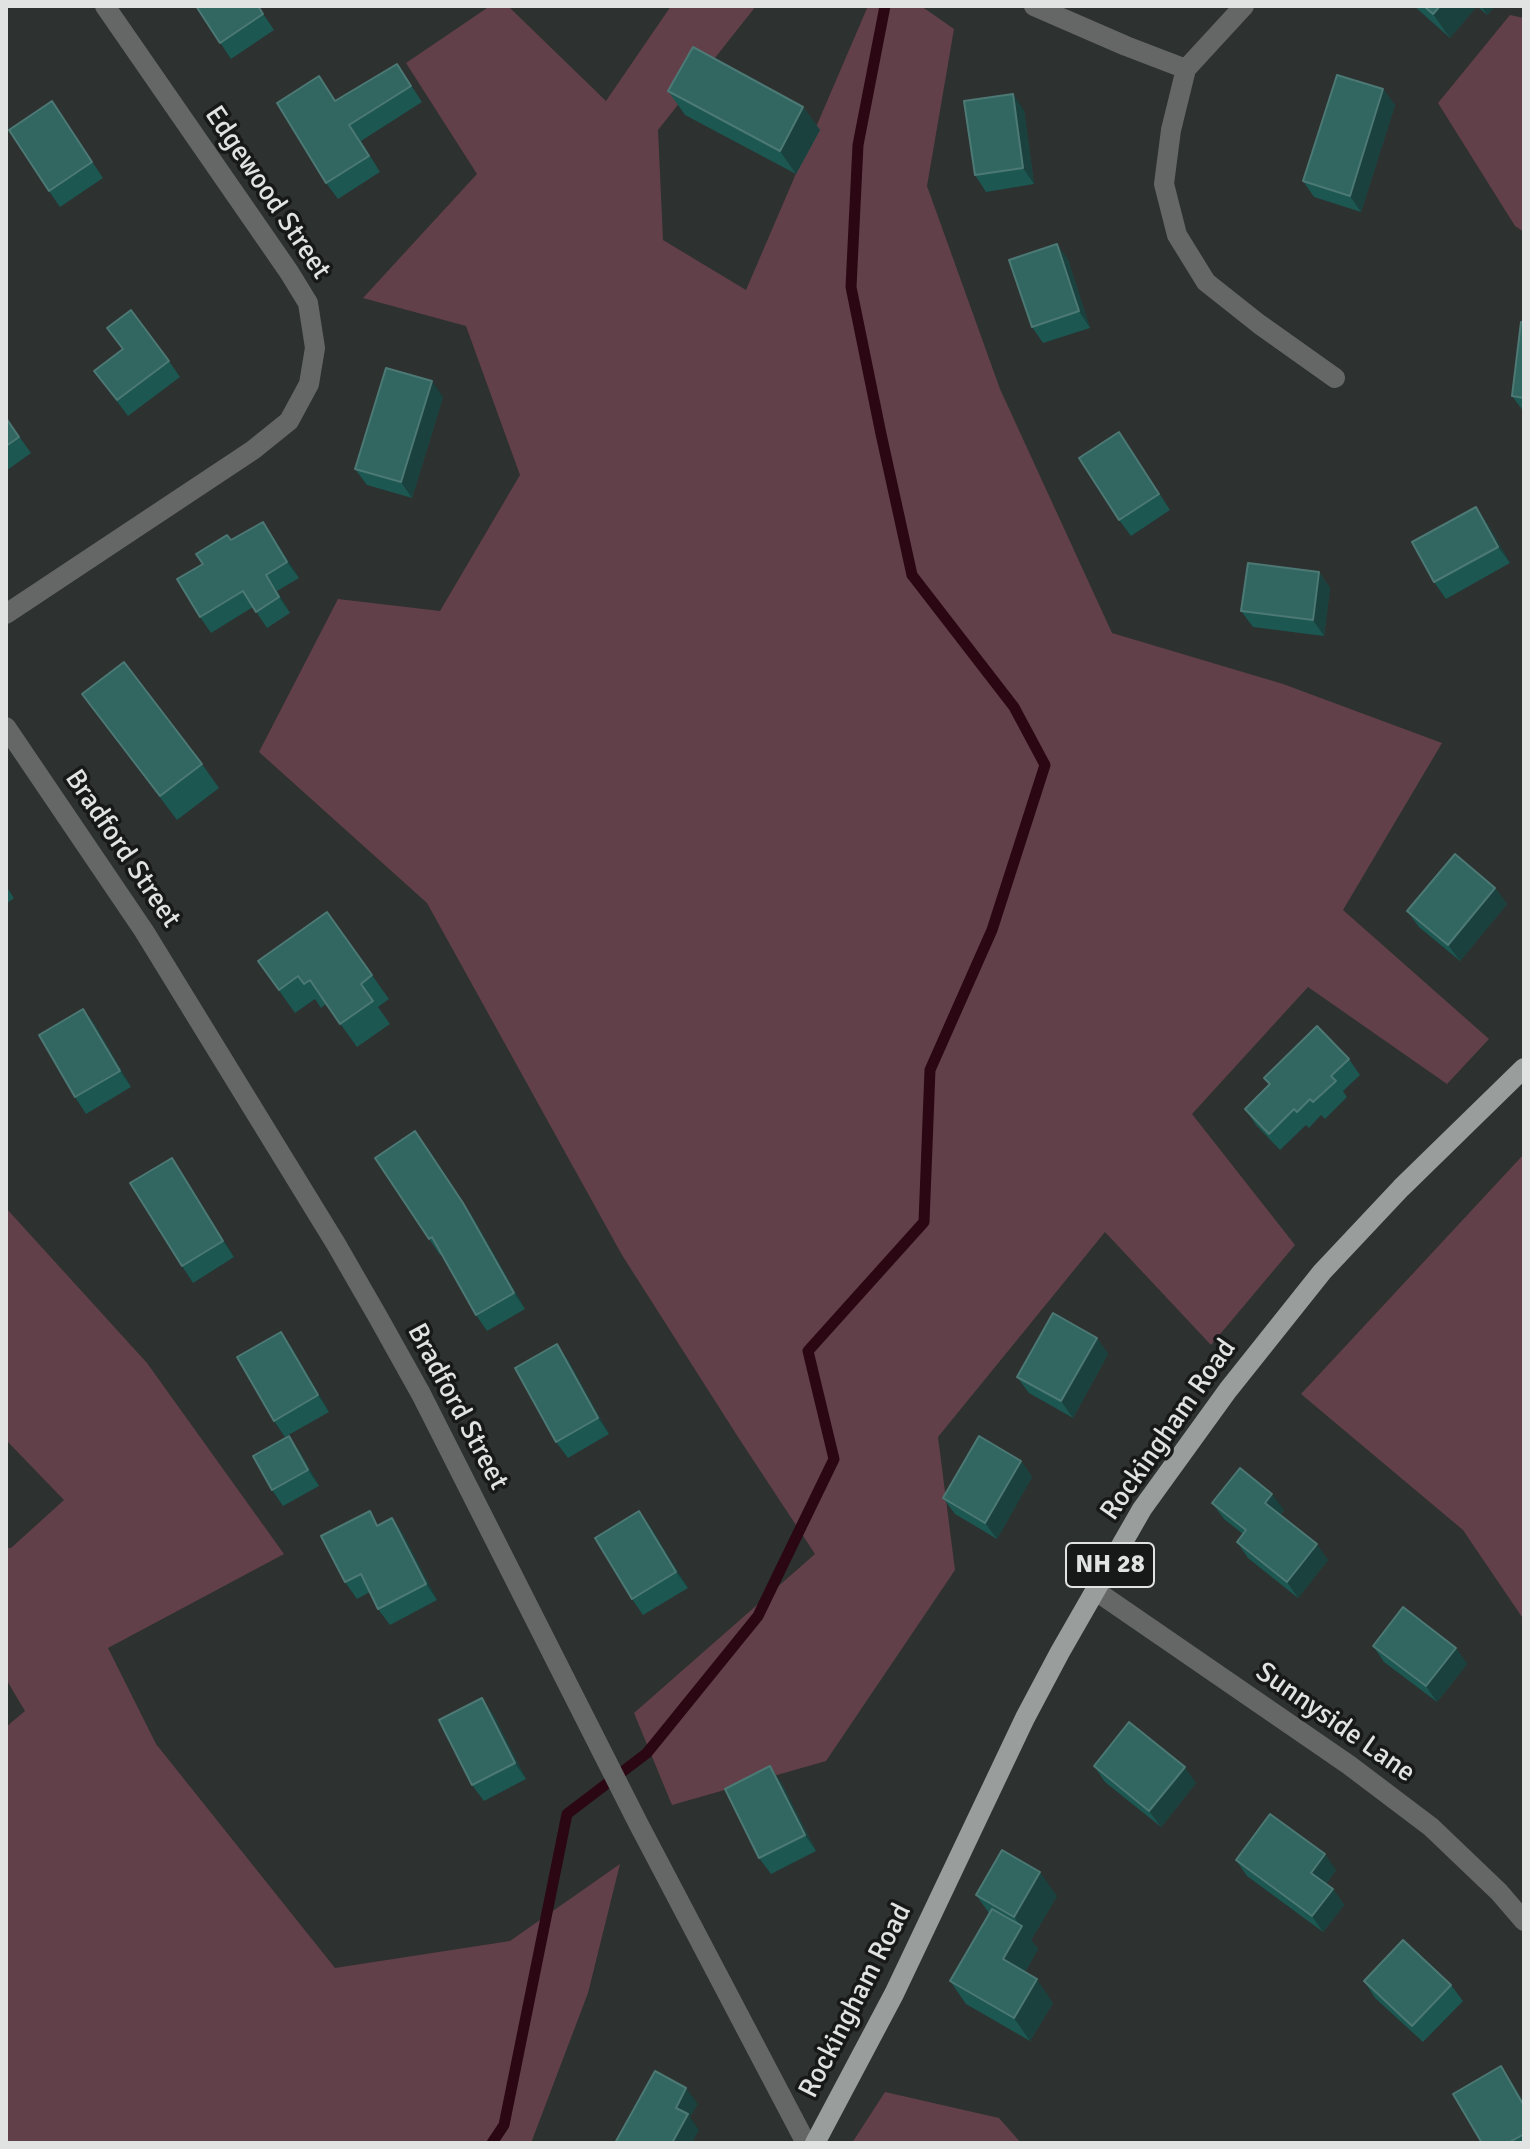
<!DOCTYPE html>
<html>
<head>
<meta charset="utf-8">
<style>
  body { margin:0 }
  #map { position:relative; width:1530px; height:2149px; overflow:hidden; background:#2d3130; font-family:Signika,sans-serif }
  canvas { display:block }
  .frame { position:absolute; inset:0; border:8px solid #e1e3e3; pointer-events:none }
</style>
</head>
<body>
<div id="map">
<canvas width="1530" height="2149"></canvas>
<div class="frame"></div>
</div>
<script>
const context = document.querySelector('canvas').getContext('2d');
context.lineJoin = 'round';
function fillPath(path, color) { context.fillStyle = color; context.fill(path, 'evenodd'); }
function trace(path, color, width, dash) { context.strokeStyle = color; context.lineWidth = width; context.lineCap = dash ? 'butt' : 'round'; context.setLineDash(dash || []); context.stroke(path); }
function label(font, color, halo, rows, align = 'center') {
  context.font = font + ' Signika,sans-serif'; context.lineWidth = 7; context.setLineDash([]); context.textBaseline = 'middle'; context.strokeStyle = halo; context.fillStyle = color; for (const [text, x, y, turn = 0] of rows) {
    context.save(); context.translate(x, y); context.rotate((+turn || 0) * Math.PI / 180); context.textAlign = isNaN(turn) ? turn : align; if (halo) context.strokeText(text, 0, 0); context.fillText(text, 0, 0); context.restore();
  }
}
const green = new Path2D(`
  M 490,6 L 508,6 L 606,101 L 671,6 L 756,6 L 658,130 L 663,240 L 746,290 L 868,6 L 921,6 L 954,29 L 927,186 L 1000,389 L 1112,633 L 1283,684 L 1442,743 L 1343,910 L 1489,1039 L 1447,1084 L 1308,987 L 1192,1114 L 1295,1245 L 1211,1345 L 1105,1232 L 938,1437 L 955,1570 L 826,1761 L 672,1805 L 634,1713 L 815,1554 L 738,1437 L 622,1255 L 427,903 L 259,752 L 338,599 L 440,611 L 520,475 L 466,326 L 363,298 L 477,174 L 406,63 Z
  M 1510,15 L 1524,18 L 1524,232 L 1515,226 L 1438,103 Z
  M 1524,1154 L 1524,1620 L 1463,1530 L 1301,1394 Z
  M 6,1208 L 147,1363 L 284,1554 L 108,1648 L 156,1744 L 335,1968 L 510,1941 L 620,1864 L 588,1993 L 531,2143 L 6,2143 L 6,1727 L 25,1711 L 6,1679 L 6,1548 L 11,1548 L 64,1500 L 6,1440 Z
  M 885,2092 L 999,2118 L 1021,2143 L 852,2143 Z`);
const stream = new Path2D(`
  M 492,2143 L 504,2125 L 567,1814 L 647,1753 L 758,1616 L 834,1459 L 808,1351 L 924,1222 L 930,1070 L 992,930 L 1045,765 L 1014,707 L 912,575 L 881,434 L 851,287 L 858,145 L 885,6`);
const minor = new Path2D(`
  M 1034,6 L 1126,46 L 1186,69
  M 1244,6 L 1186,69 L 1171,130 L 1164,184 L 1177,235 L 1206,282 L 1259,324 L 1335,378
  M 6,614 L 253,450 L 289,421 L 309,384 L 315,348 L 308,303 L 289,272 L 105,6
  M 6,727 L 144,931 L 336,1244 L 378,1317 L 421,1394 L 638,1823 L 806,2143
  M 1096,1591 L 1349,1765 L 1431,1827 L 1499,1892 L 1524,1921`);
const major = new Path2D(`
  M 815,2143 L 894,1994 L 1025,1718 L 1060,1652 L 1142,1509 L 1228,1390 L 1322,1272 L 1401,1188 L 1524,1068`);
const wall = new Path2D(`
  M 196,6 L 258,6 L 274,30 L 231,59 Z
  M 1414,6 L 1495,6 L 1487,15 L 1477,6 L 1450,38 Z
  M 397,64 L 422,102 L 361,141 L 380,172 L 338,199 L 326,183 L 330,92 L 336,101 Z
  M 1383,89 L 1395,105 L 1361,212 L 1314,197 L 1303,181 Z
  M 668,91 L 803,107 L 820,130 L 796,174 L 685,115 Z
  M 52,101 L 103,178 L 60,207 L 49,191 Z
  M 1024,110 L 1034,184 L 986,192 L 975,175 Z
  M 1057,244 L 1068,260 L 1090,328 L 1043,343 L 1032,327 Z
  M 169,361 L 180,377 L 128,416 L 94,371 Z
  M 1512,396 L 1524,398 L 1524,412 Z
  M 443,397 L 412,498 L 367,485 L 355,469 Z
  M 6,418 L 31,453 L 6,471 Z
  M 1130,448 L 1170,510 L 1131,536 L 1119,520 Z
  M 263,522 L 299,578 L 277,591 L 290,613 L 267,628 L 253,607 L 211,633 L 200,617 L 203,564 L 231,540 Z
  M 1487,523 L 1510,563 L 1446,599 L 1434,582 Z
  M 1319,572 L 1330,588 L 1324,636 L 1253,627 L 1241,611 Z
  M 82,694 L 202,764 L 219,788 L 177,820 Z
  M 6,886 L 14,898 L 6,904 Z
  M 1495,888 L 1507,904 L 1460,961 L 1419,927 L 1407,911 Z
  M 327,912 L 389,999 L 378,1007 L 390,1024 L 357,1047 L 326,1004 L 321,1008 L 315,999 L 295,1013 L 258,961 Z
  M 83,1009 L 95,1025 L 131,1087 L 86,1114 L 75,1097 Z
  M 1349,1059 L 1360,1075 L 1343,1091 L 1347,1097 L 1325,1119 L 1321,1115 L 1309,1128 L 1306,1125 L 1280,1150 L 1256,1125 L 1245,1109 L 1269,1085 L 1264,1078 Z
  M 427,1147 L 474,1219 L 525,1309 L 487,1331 L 476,1315 L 442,1254 L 440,1255 L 429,1239 Z
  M 172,1158 L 234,1257 L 193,1283 L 182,1266 Z
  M 281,1332 L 292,1348 L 329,1412 L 285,1437 L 274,1421 Z
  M 1097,1338 L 1108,1354 L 1073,1418 L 1029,1393 L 1017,1377 Z
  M 568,1360 L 609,1434 L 568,1458 L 556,1442 Z
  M 289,1436 L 300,1452 L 319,1486 L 283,1506 L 272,1490 Z
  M 1021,1461 L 1032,1477 L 997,1539 L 955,1514 L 943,1498 Z
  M 1212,1503 L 1284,1510 L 1280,1515 L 1328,1560 L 1298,1598 L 1248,1558 L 1237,1542 L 1243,1534 L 1224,1519 Z
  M 639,1511 L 688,1588 L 643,1615 L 632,1599 Z
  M 392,1518 L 403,1534 L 437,1600 L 390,1625 L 378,1609 L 370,1592 L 357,1599 L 345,1582 L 379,1525 Z
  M 1373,1646 L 1456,1648 L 1467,1664 L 1437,1702 L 1384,1662 Z
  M 493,1714 L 526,1779 L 484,1801 L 472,1785 Z
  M 1094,1766 L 1196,1783 L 1161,1827 L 1105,1782 Z
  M 781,1782 L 816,1851 L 771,1874 L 759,1858 Z
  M 1236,1860 L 1336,1870 L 1326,1884 L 1333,1889 L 1344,1905 L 1323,1932 L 1247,1876 Z
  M 976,1895 L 1057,1896 L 1031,1940 L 1038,1949 L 1025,1972 L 1053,2003 L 1030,2041 L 966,2004 L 950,1981 L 989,1913 Z
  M 1364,1981 L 1451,1985 L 1463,2001 L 1423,2042 L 1375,1998 Z
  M 1512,2083 L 1524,2103 L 1524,2143 L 1482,2143 Z`);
const shadedWall = new Path2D(`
  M 1440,6 L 1477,6 L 1450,38 L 1433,14 Z
  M 1481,6 L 1495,6 L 1487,15 Z
  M 1383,89 L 1395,105 L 1361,212 L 1350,196 Z
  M 1013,94 L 1024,110 L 1034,184 L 1023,168 Z
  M 803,107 L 820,130 L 796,174 L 780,151 Z
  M 1057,244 L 1068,260 L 1090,328 L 1079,311 Z
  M 432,381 L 443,397 L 412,498 L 401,482 Z
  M 1476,507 L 1487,523 L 1510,563 L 1498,547 Z
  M 263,522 L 274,538 L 299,578 L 287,562 Z
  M 1319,572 L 1330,588 L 1324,636 L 1313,620 Z
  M 266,575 L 277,591 L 290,613 L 279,597 Z
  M 1495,888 L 1507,904 L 1460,961 L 1448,945 Z
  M 83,1009 L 95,1025 L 131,1087 L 120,1071 Z
  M 427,1147 L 474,1219 L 525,1309 L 514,1293 Z
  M 172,1158 L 183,1174 L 234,1257 L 223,1241 Z
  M 281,1332 L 292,1348 L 329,1412 L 318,1395 Z
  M 1097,1338 L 1108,1354 L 1073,1418 L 1061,1401 Z
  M 557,1344 L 568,1360 L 609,1434 L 598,1418 Z
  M 289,1436 L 300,1452 L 319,1486 L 308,1470 Z
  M 1021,1461 L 1032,1477 L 997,1539 L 985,1523 Z
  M 1272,1494 L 1284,1510 L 1276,1519 L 1265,1503 Z
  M 639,1511 L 651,1527 L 688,1588 L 676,1572 Z
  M 392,1518 L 403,1534 L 437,1600 L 426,1584 Z
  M 1317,1544 L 1328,1560 L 1298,1598 L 1287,1582 Z
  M 1456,1648 L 1467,1664 L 1437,1702 L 1426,1686 Z
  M 482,1698 L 493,1714 L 526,1779 L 515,1763 Z
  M 770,1766 L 781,1782 L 816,1851 L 805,1835 Z
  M 1185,1767 L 1196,1783 L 1161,1827 L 1149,1811 Z
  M 1325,1854 L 1336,1870 L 1322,1889 L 1311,1873 Z
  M 1040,1872 L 1057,1896 L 1031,1940 L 1038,1949 L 1019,1983 L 1003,1959 L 1021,1926 L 1014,1917 Z
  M 1333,1889 L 1344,1905 L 1323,1932 L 1312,1916 Z
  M 1037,1979 L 1053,2003 L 1030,2041 L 1014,2018 Z
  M 1501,2066 L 1512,2083 L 1524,2103 L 1524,2106 Z
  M 686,2088 L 698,2104 L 690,2117 L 699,2130 L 692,2143 L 672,2143 L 676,2108 Z`);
const building = new Path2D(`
  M 196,6 L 258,6 L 263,14 L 220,43 Z
  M 1424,6 L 1440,6 L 1433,14 Z
  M 693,47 L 803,107 L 780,151 L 668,91 Z
  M 397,64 L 411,86 L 349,125 L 369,156 L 326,183 L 277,103 L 319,76 L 335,101 Z
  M 1337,75 L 1383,89 L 1350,196 L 1303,181 Z
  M 1013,94 L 1023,168 L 975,175 L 964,101 Z
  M 52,101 L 92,162 L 49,191 L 9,130 Z
  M 1057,244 L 1079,311 L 1032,327 L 1009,260 Z
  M 131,310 L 169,361 L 117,400 L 94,371 L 123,349 L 107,328 Z
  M 1521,322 L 1524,322 L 1524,398 L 1512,396 Z
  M 386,368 L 432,381 L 401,482 L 355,469 Z
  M 6,418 L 19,437 L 6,446 Z
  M 1119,432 L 1159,494 L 1119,520 L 1079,458 Z
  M 1476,507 L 1498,547 L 1434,582 L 1412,542 Z
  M 263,522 L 287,562 L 266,575 L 279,597 L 256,612 L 243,591 L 200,617 L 177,579 L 203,564 L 196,554 L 227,535 L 231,540 Z
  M 1248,563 L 1319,572 L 1313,620 L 1241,611 Z
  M 124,662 L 202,764 L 160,796 L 82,694 Z
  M 1455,854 L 1495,888 L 1448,945 L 1407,911 Z
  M 327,912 L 372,975 L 361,984 L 373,1001 L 340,1024 L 310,980 L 304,984 L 298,976 L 279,990 L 258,961 Z
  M 83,1009 L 120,1071 L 75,1097 L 39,1035 Z
  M 1317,1026 L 1349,1059 L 1331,1076 L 1336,1081 L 1313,1102 L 1310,1099 L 1297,1112 L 1294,1109 L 1269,1134 L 1245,1109 L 1270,1084 L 1264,1078 Z
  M 415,1131 L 463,1203 L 514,1293 L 476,1315 L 432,1237 L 429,1239 L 375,1158 Z
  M 172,1158 L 223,1241 L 182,1266 L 130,1183 Z
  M 1053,1313 L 1097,1338 L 1061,1401 L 1017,1377 Z
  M 281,1332 L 318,1395 L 274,1421 L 237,1357 Z
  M 557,1344 L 598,1418 L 556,1442 L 515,1368 Z
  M 289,1436 L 308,1470 L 272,1490 L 253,1456 Z
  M 979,1436 L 1021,1461 L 985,1523 L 943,1498 Z
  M 1240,1468 L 1272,1494 L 1265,1503 L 1317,1544 L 1287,1582 L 1237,1542 L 1246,1530 L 1212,1503 Z
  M 370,1511 L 377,1526 L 392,1518 L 426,1584 L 378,1609 L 361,1574 L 345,1582 L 321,1536 Z
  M 639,1511 L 676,1572 L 632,1599 L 595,1538 Z
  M 1403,1607 L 1456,1648 L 1426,1686 L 1373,1646 Z
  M 482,1698 L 515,1763 L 472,1785 L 439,1720 Z
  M 1129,1722 L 1185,1767 L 1149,1811 L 1094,1766 Z
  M 770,1766 L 805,1835 L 759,1858 L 725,1789 Z
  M 1270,1814 L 1325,1854 L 1311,1873 L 1333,1889 L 1312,1916 L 1236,1860 Z
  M 1002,1850 L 1040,1872 L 1014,1917 L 976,1895 Z
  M 992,1909 L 1022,1926 L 1003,1959 L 1037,1979 L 1014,2018 L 950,1981 Z
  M 1403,1940 L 1451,1985 L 1412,2026 L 1364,1981 Z
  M 1501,2066 L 1524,2106 L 1524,2134 L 1508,2143 L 1482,2143 L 1453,2094 Z
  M 655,2071 L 686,2088 L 676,2108 L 688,2114 L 672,2143 L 615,2143 Z`);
const shields = [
  [1110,1565,88]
];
const shieldNames = [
  ["NH 28",1110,1565]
];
const streetNames = [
  ["Edgewood Street",267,193,56],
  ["Bradford Street",122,849,56],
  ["Bradford Street",457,1407,62],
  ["Rockingham Road",1169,1430,-55],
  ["Sunnyside Lane",1335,1723,35],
  ["Rockingham Road",856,2001,-63]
];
fillPath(green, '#624049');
trace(stream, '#2b0714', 11);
trace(minor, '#656767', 20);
trace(major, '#999d9c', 20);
fillPath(wall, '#1c5751');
fillPath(shadedWall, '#1a413d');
fillPath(building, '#316661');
trace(building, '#4d7975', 2);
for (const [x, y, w] of shields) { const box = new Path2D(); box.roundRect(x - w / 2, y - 22, w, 44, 6); context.fillStyle = '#171818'; context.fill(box); trace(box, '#e1e3e3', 2); }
label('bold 26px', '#e1e3e3', null, shieldNames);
label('28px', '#e1e3e3', '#171818', streetNames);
</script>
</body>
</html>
